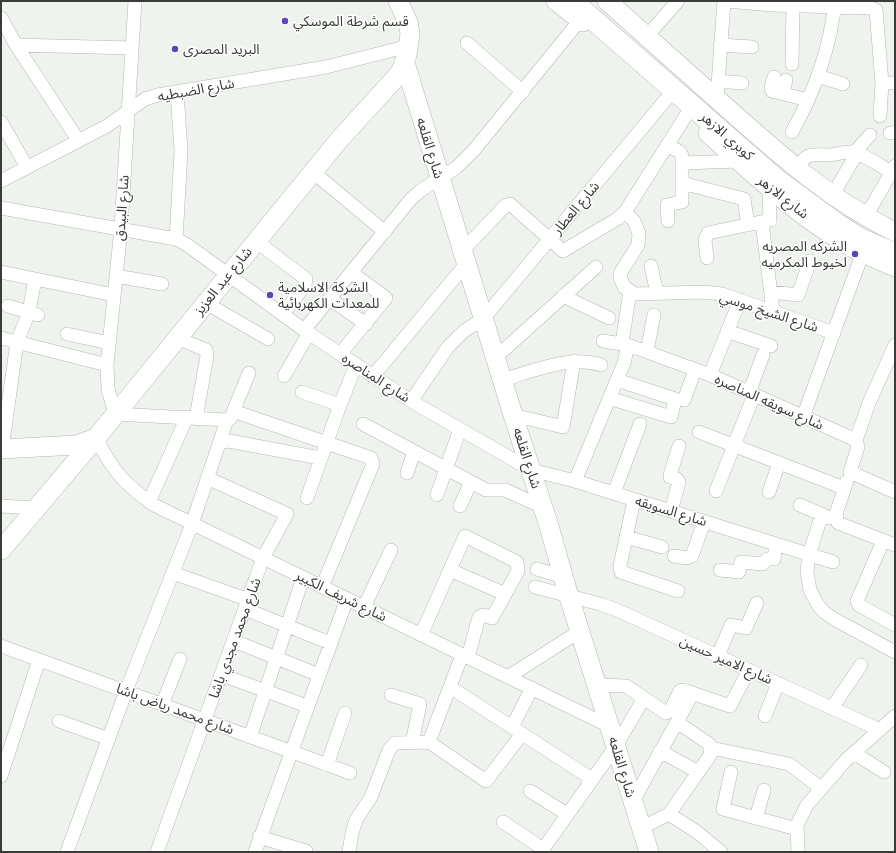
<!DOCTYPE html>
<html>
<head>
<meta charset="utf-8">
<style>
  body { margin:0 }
  #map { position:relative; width:896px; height:853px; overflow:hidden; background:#eef3ed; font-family:Lato,sans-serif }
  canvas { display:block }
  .frame { position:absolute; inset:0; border:2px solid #3a3c39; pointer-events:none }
</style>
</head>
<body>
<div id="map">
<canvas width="896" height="853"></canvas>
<div class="frame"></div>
</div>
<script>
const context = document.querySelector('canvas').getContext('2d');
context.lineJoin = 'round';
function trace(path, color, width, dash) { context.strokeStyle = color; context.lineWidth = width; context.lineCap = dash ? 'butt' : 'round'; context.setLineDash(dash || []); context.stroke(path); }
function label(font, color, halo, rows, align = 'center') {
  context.font = font + ' Lato,"Noto Sans Arabic",sans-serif'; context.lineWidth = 3; context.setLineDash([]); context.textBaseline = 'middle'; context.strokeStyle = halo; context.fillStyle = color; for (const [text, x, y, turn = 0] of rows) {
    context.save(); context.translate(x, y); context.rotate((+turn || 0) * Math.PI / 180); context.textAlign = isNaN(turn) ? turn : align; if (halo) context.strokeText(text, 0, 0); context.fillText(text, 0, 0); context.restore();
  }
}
const street = new Path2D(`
  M 135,1 L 121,228 L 107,365 L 108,389 L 115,414 L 227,420 L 230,419 L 233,412 L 236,412 L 371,458 L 373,464 L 322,587
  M 727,1 L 772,5 L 871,8 L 876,10 L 882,83 L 880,116
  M 1,18 L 16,45 L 78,140
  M 647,36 L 678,1
  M 467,43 L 523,92
  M 16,45 L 132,48
  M 720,45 L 752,47
  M 792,64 L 793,5
  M 818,76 L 843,84
  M 774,77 L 771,88 L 772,91 L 808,100
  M 718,81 L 742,83
  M 882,83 L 895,83
  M 783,94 L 786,80
  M 717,99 L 724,1
  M 1,122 L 27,167
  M 792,132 C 814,93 831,46 835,1
  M 890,133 L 895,132
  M 667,145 L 680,152 L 682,156 L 682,202 L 667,205 L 668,221
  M 854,153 L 870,135
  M 682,163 L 739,161
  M 797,168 C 808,152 809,155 828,155 C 835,155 842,152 849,152 C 863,153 879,165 891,172
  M 313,172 L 385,232
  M 1,181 L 107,126 L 145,99 L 158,95 L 326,67 L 409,46
  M 682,183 L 744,199 L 748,225
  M 832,196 L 857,153
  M 1,208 L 176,239 L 186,244 L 304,330 L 373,376 L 411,401 L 531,470 L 575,481 L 833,562
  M 625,212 L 634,221 L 639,233 L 638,245 L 621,272 L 620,277 L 624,287 L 635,294 L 703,292 L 722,294 L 834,333
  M 865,218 L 895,166
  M 762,222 L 773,311
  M 176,239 L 181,151 L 177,92
  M 256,241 L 306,279 L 305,285 L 283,314
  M 462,251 L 506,205 L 510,204 L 563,251 L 617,219 L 625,212 L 687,114
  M 707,258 L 705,240 L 708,233 L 770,220 L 769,189
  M 651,266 L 657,293
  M 1,272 L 114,295
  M 116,276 L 162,284
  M 771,292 L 798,295 L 810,261
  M 563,296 L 609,318
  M 330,299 L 366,324
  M 206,303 L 268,339
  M 8,306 L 38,315
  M 304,330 L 411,199 L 420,191 L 457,167 L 474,150 L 581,19
  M 727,331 L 771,346
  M 67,334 L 109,343
  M 1,338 L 107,365
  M 177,338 L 206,350 L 207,356 L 196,418
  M 603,341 L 628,345 L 710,375 L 856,440 L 858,447 L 850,472 L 895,492
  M 622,343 L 630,291
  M 647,351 L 654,315
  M 340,354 L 386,298 L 352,273
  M 495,358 L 596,267
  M 710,375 L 740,300
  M 284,376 L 309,333
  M 373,376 L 466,264
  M 502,380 C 534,371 569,355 601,365
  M 302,392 L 340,405
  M 749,393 L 763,355
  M 609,398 L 671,417 L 675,399 L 617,380
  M 684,400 L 695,370
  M 411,401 L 448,347 L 464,331 L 483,319 L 668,97
  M 233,412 L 249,373
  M 513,415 L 563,427 L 574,361
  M 803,417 L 863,252
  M 363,424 L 486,490 L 505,490 L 543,507
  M 699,432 L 844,488
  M 96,438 C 113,471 124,484 154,505 L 609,726
  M 856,440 L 869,403 L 895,345
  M 220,443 L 229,441 L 320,458
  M 2,449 L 17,342 L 29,312 L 35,279
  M 407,473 L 414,452
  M 575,481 L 624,363 L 628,345
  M 847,481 L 836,514 L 838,523 L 895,545
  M 716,491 L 754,395
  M 769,492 L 779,463
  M 614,493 L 640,424
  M 437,495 L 460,429
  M 307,498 L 340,405 L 356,365
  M 634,500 L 620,566 L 621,572 L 678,591
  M 149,502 L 187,417
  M 800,505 L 830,518
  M 1,506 L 35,508
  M 460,506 L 471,482
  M 671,511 L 679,482 L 677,479 L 670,477 L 670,475 L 679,446
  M 822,514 L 809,555 L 807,572 L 810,590 L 818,605 L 824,612 L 834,619 L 895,652
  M 626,537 L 662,547
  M 883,541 L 857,601 L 859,605 L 895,625
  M 674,556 L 687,558 L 692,556 L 704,522
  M 537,569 L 564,577
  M 450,570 L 505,594
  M 720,570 L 739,572 L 741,562 L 763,564 L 767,559 L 774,559 L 776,544
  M 173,573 L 249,600
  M 535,587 L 600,604 L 617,610 L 880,730
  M 364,607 L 391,550
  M 245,609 L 330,643
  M 421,635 L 465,536 L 517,562 L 518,571 L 492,618 L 483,615 L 479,617 L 468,657
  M 234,641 L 319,675
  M 1,646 L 350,773
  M 718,656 L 731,625 L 746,628 L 757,603
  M 222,675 L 307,706
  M 508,677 L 580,631
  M 597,685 L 626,686 L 666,713 L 670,711 L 680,691 L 683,690 L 730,706 L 749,670
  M 450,687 L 592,779
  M 391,695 L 420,704 L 412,743
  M 162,705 L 180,659
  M 832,708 L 861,665
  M 765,716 L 778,683
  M 59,721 L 109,739
  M 512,727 L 532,688
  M 250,737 L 303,578
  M 429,742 L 462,655
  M 711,748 L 789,764 L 821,788
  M 660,751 L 698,772
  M 854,753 L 884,772
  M 327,765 L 345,713
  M 731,772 L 723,809 L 797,829
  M 1,776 L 39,660
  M 530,791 L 567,814
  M 633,801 L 693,693
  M 669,814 L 697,832 L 721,852
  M 756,818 L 764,790
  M 503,822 L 543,849
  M 641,828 L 669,814 L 711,754 L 709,744 L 677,722
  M 259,837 L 306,851
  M 67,852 L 126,691 L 192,524 L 227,420
  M 157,852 L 263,558 L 287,514 L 207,478
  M 255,852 L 347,599
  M 349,852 L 352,833 L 356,820 L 371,797 L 389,750 L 395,743 L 429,742 L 486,781 L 522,734
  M 541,852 L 616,746 L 644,698
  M 798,852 L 797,825 L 807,805 L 846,760 L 895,716`);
const secondary = new Path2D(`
  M 556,1 L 583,22
  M 607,1 C 647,37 687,72 727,108 C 780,155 831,201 895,232
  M 405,63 L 513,415 L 549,526 L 569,597 L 649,852
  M 708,133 C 753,174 799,217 853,248 C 867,255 881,261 895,267
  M 1,449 L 77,445 L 96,438
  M 1,550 L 96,438 L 339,140 L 400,73 L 407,55 L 410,34 L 408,22 L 398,1`);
const primary = new Path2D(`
  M 572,1 L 777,180 L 837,224 L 859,238 L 895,254`);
const markers = [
  [285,21,4,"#5d45bd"],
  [175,49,4,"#5d45bd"],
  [855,254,4,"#5d45bd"],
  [270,295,4,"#5d45bd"]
];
const poiNames = [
  ["قسم شرطة الموسكي",293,21],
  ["البريد المصرى",183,49],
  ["الشركه المصريه",847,246,"right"],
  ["لخيوط المكرميه",847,262,"right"],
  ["الشركة الاسلامية",278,287],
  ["للمعدات الكهربائية",278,303]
];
const streetNames = [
  ["شارع الضبطيه",196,90,-10],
  ["كوبري الازهر",727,136,41],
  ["شارع القلعه",430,148,73],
  ["شارع الازهر",783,197,38],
  ["شارع البيدق",122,208,-86],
  ["شارع العطار",576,208,-50],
  ["شارع عبد العزيز",223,281,-51],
  ["شارع الشيخ موسي",769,312,18],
  ["شارع المناصره",376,378,33],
  ["شارع سويقه المناصره",769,402,24],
  ["شارع القلعه",527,458,72],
  ["شارع السويقه",671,511,17],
  ["شارع شريف الكبير",341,596,26],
  ["شارع محمد مجدي باشا",235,638,-70],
  ["شارع الامير حسين",726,660,24],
  ["شارع محمد رياض باشا",175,709,20],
  ["شارع القلعه",622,767,73]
];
trace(street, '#b4b8b2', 14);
trace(secondary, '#b4b8b2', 20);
trace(primary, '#b4b8b2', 22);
trace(street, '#fff', 13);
trace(secondary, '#fff', 19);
trace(primary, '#fff', 21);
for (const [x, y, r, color] of markers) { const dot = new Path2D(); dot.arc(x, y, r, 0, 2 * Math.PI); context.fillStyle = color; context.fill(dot); trace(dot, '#fff', 1.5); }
label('14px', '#3a3c39', '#fff', poiNames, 'left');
label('14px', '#3a3c39', '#fff', streetNames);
</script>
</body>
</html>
